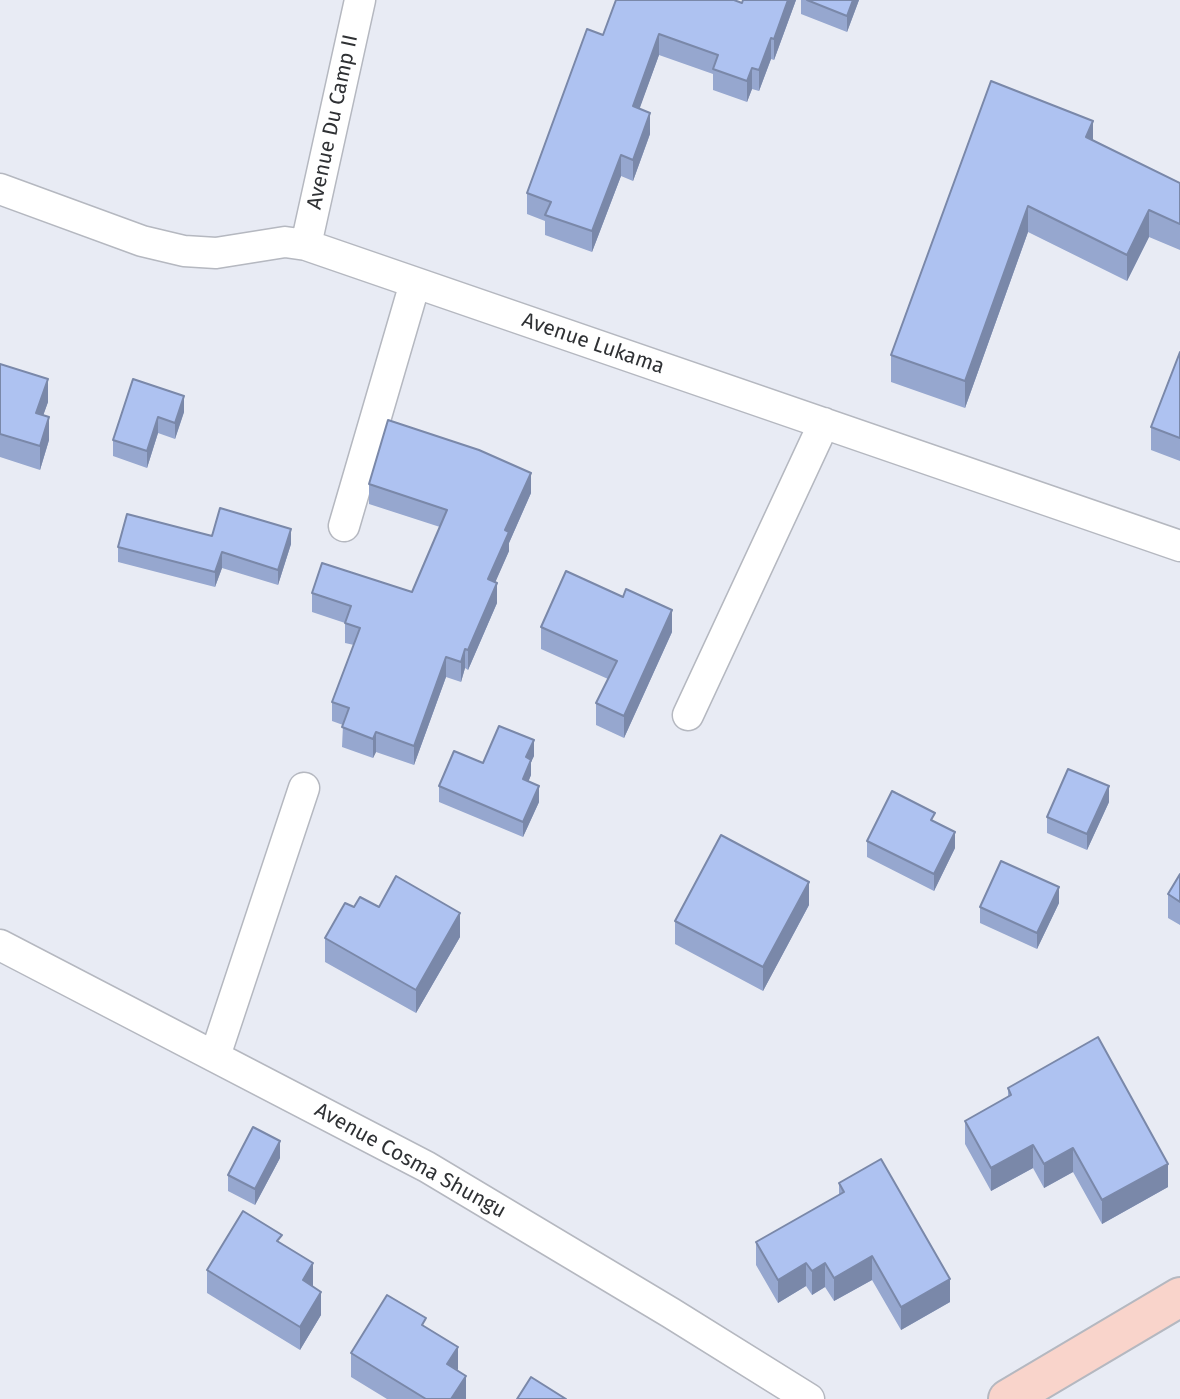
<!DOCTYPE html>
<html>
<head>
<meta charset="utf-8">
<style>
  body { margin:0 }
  canvas { display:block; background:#e8ebf4 }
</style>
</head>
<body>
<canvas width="1180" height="1399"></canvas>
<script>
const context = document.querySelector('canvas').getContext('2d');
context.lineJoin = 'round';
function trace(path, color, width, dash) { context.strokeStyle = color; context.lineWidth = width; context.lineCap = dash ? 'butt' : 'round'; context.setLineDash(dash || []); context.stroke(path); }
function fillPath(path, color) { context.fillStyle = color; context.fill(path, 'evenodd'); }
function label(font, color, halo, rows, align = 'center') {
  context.font = font + ' "Fira Sans",sans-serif'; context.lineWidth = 6; context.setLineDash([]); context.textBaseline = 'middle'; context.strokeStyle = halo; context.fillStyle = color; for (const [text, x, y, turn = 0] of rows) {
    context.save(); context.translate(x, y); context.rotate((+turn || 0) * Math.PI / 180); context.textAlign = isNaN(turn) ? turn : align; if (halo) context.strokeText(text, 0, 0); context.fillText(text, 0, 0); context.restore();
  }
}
const street = new Path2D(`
  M 0,189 L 142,241 L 184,251 L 216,253 L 285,242 L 306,245 L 1180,546
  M 306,245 L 360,0
  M 344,526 L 415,283
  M 688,715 L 824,423
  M 0,945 L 427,1167 L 671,1313 L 809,1399
  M 215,1056 L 304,788`);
const secondary = new Path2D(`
  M 1008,1399 L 1180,1297`);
const wall = new Path2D(`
  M 743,0 L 796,0 L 774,60 L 771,59 L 759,91 L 752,89 L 747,102 L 713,90 L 713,74 L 659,55 L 639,109 L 650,134 L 633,181 L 621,176 L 592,252 L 545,235 L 545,221 L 527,214 L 527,193 L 603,35 L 742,3 Z
  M 801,0 L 859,0 L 847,32 L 801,14 Z
  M 991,81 L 1093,140 L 1180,183 L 1180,250 L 1149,237 L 1127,281 L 1028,232 L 965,408 L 891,382 L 891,355 Z
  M 1180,352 L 1180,461 L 1151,450 L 1151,427 Z
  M 0,364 L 48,402 L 43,415 L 49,440 L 40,470 L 0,457 Z
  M 133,379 L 184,412 L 175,439 L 158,433 L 147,468 L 113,456 L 113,440 Z
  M 369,484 L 531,493 L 509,543 L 509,551 L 495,582 L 497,603 L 468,670 L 465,668 L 461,682 L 446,677 L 414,765 L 376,752 L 373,758 L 342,747 L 343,725 L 332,721 L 332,702 L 354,645 L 345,643 L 345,623 L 312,612 L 312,593 L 412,592 L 440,527 L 369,504 Z
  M 212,536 L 291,544 L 278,585 L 222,568 L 215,587 L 118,562 L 118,547 Z
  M 541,627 L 672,632 L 624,738 L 596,725 L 596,703 L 608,679 L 541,649 Z
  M 534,756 L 531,762 L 531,775 L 528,782 L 539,802 L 523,837 L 439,802 L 439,786 L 483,763 Z
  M 1109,802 L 1087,850 L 1047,833 L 1047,817 Z
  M 935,822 L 955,848 L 934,891 L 867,857 L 867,841 Z
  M 1180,874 L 1180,925 L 1168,918 L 1168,894 Z
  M 1059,903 L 1037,949 L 980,923 L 980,907 Z
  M 809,905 L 763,991 L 675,944 L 675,921 Z
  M 354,907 L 379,907 L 460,937 L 416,1013 L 325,962 L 325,938 Z
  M 1008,1088 L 1168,1187 L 1102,1224 L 1073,1172 L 1044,1188 L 1033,1168 L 991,1191 L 965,1144 L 965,1121 L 1008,1097 Z
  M 280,1158 L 255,1205 L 228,1191 L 228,1175 Z
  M 839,1183 L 950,1302 L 901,1330 L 872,1280 L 834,1301 L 825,1287 L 812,1295 L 806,1286 L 778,1303 L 756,1265 L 756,1242 L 839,1195 Z
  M 282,1244 L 313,1287 L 321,1315 L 300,1350 L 207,1293 L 207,1270 Z
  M 426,1327 L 458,1370 L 466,1399 L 387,1399 L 351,1377 L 351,1353 Z`);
const shadedWall = new Path2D(`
  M 788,0 L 796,0 L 774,60 L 774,39 Z
  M 853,0 L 859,0 L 847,32 L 847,16 Z
  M 659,34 L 659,55 L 633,127 L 633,106 Z
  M 771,38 L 771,59 L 759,91 L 759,70 Z
  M 752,68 L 752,89 L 747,102 L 747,81 Z
  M 650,113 L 650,134 L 633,181 L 633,160 Z
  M 1093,121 L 1093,148 L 1086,137 Z
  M 621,155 L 621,176 L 592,252 L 592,231 Z
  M 1028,206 L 1028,232 L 965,408 L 965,381 Z
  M 1149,210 L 1149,237 L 1127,281 L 1127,255 Z
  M 48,379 L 48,402 L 36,436 L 36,413 Z
  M 184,396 L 184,412 L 175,439 L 175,423 Z
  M 49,417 L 49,440 L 40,470 L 40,446 Z
  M 158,417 L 158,433 L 147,468 L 147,451 Z
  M 531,473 L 531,493 L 509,543 L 509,551 L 488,599 L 488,579 L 505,530 Z
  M 291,529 L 291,544 L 278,585 L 278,570 Z
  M 222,552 L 222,568 L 215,587 L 215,572 Z
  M 497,583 L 497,603 L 468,670 L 468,650 Z
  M 672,610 L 672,632 L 624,738 L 624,716 Z
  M 465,649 L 465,668 L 461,682 L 461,662 Z
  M 446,657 L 446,677 L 414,765 L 414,746 Z
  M 376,732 L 376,752 L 373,758 L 373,739 Z
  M 534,740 L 534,756 L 531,762 L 531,775 L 523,795 L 523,779 L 526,757 Z
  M 539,786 L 539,802 L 523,837 L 523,822 Z
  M 1109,786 L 1109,802 L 1087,850 L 1087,834 Z
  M 955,832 L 955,848 L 934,891 L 934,874 Z
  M 809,882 L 809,905 L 763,991 L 763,967 Z
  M 1059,887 L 1059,903 L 1037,949 L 1037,933 Z
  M 460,913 L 460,937 L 416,1013 L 416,990 Z
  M 280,1141 L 280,1158 L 255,1205 L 255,1189 Z
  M 1033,1145 L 1033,1168 L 991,1191 L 991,1168 Z
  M 1073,1148 L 1073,1172 L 1044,1188 L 1044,1164 Z
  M 1168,1164 L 1168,1187 L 1102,1224 L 1102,1200 Z
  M 872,1256 L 872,1280 L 834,1301 L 834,1278 Z
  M 313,1263 L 313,1287 L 303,1280 Z
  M 806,1263 L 806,1286 L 778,1303 L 778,1280 Z
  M 825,1263 L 825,1287 L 812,1295 L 812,1271 Z
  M 950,1279 L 950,1302 L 901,1330 L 901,1307 Z
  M 321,1292 L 321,1315 L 300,1350 L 300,1327 Z
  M 458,1347 L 458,1370 L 447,1364 Z
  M 466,1376 L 466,1399 L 451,1399 Z`);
const building = new Path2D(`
  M 616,0 L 734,0 L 742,3 L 743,0 L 788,0 L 774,39 L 771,38 L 759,70 L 752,68 L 747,81 L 713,69 L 718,55 L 659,34 L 633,106 L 650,113 L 633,160 L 621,155 L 592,231 L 545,215 L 551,202 L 527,193 L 587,29 L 603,35 Z
  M 807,0 L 853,0 L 847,16 Z
  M 991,81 L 1093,121 L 1086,137 L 1180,183 L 1180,224 L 1149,210 L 1127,255 L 1028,206 L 965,381 L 891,355 Z
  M 1180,352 L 1180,438 L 1151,427 Z
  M 0,364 L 48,379 L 36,413 L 49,417 L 40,446 L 0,434 Z
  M 133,379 L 184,396 L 175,423 L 158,417 L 147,451 L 113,440 Z
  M 388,420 L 479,450 L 531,473 L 505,530 L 509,532 L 488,579 L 497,583 L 468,650 L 465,649 L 461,662 L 446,657 L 414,746 L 376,732 L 373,739 L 342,727 L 349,708 L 332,702 L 360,628 L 345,623 L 351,606 L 312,593 L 322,563 L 412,592 L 447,510 L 369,484 Z
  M 220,508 L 291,529 L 278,570 L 222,552 L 215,572 L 118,547 L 127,514 L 212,536 Z
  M 566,571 L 623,597 L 626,589 L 672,610 L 624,716 L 596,703 L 617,661 L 541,627 Z
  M 499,726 L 534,740 L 526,757 L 531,760 L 523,779 L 539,786 L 523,822 L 439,786 L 454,751 L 483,763 Z
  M 1068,769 L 1109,786 L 1087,834 L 1047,817 Z
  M 892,791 L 935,813 L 931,820 L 955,832 L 934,874 L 867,841 Z
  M 721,835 L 809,882 L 763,967 L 675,921 Z
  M 1001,861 L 1059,887 L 1037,933 L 980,907 Z
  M 1180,874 L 1180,902 L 1168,894 Z
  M 396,876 L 460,913 L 416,990 L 325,938 L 345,903 L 354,907 L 360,897 L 379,907 Z
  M 1098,1037 L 1168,1164 L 1102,1200 L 1073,1148 L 1044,1164 L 1033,1145 L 991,1168 L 965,1121 L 1011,1095 L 1008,1088 Z
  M 253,1127 L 280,1141 L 255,1189 L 228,1175 Z
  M 881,1159 L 950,1279 L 901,1307 L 872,1256 L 834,1278 L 825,1263 L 812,1271 L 806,1263 L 778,1280 L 756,1242 L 844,1192 L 839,1183 Z
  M 243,1211 L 282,1235 L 277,1241 L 313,1263 L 303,1280 L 321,1292 L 300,1327 L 207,1270 Z
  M 387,1295 L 426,1318 L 422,1325 L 458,1347 L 447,1364 L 466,1376 L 451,1399 L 426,1399 L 351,1353 Z
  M 531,1377 L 566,1399 L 517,1399 Z`);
const streetNames = [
  ["Avenue Du Camp II",333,122,-78],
  ["Avenue Lukama",593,344,19],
  ["Avenue Cosma Shungu",410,1161,29]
];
trace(street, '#b5b8c0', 33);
trace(secondary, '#b5b8c0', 42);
trace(street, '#fff', 30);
trace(secondary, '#f9d4cb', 38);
fillPath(wall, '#96a7cf');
fillPath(shadedWall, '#7a88a9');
fillPath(building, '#aec2f1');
trace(building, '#7a88a9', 2);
label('21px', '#2f3134', '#fff', streetNames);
</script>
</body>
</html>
